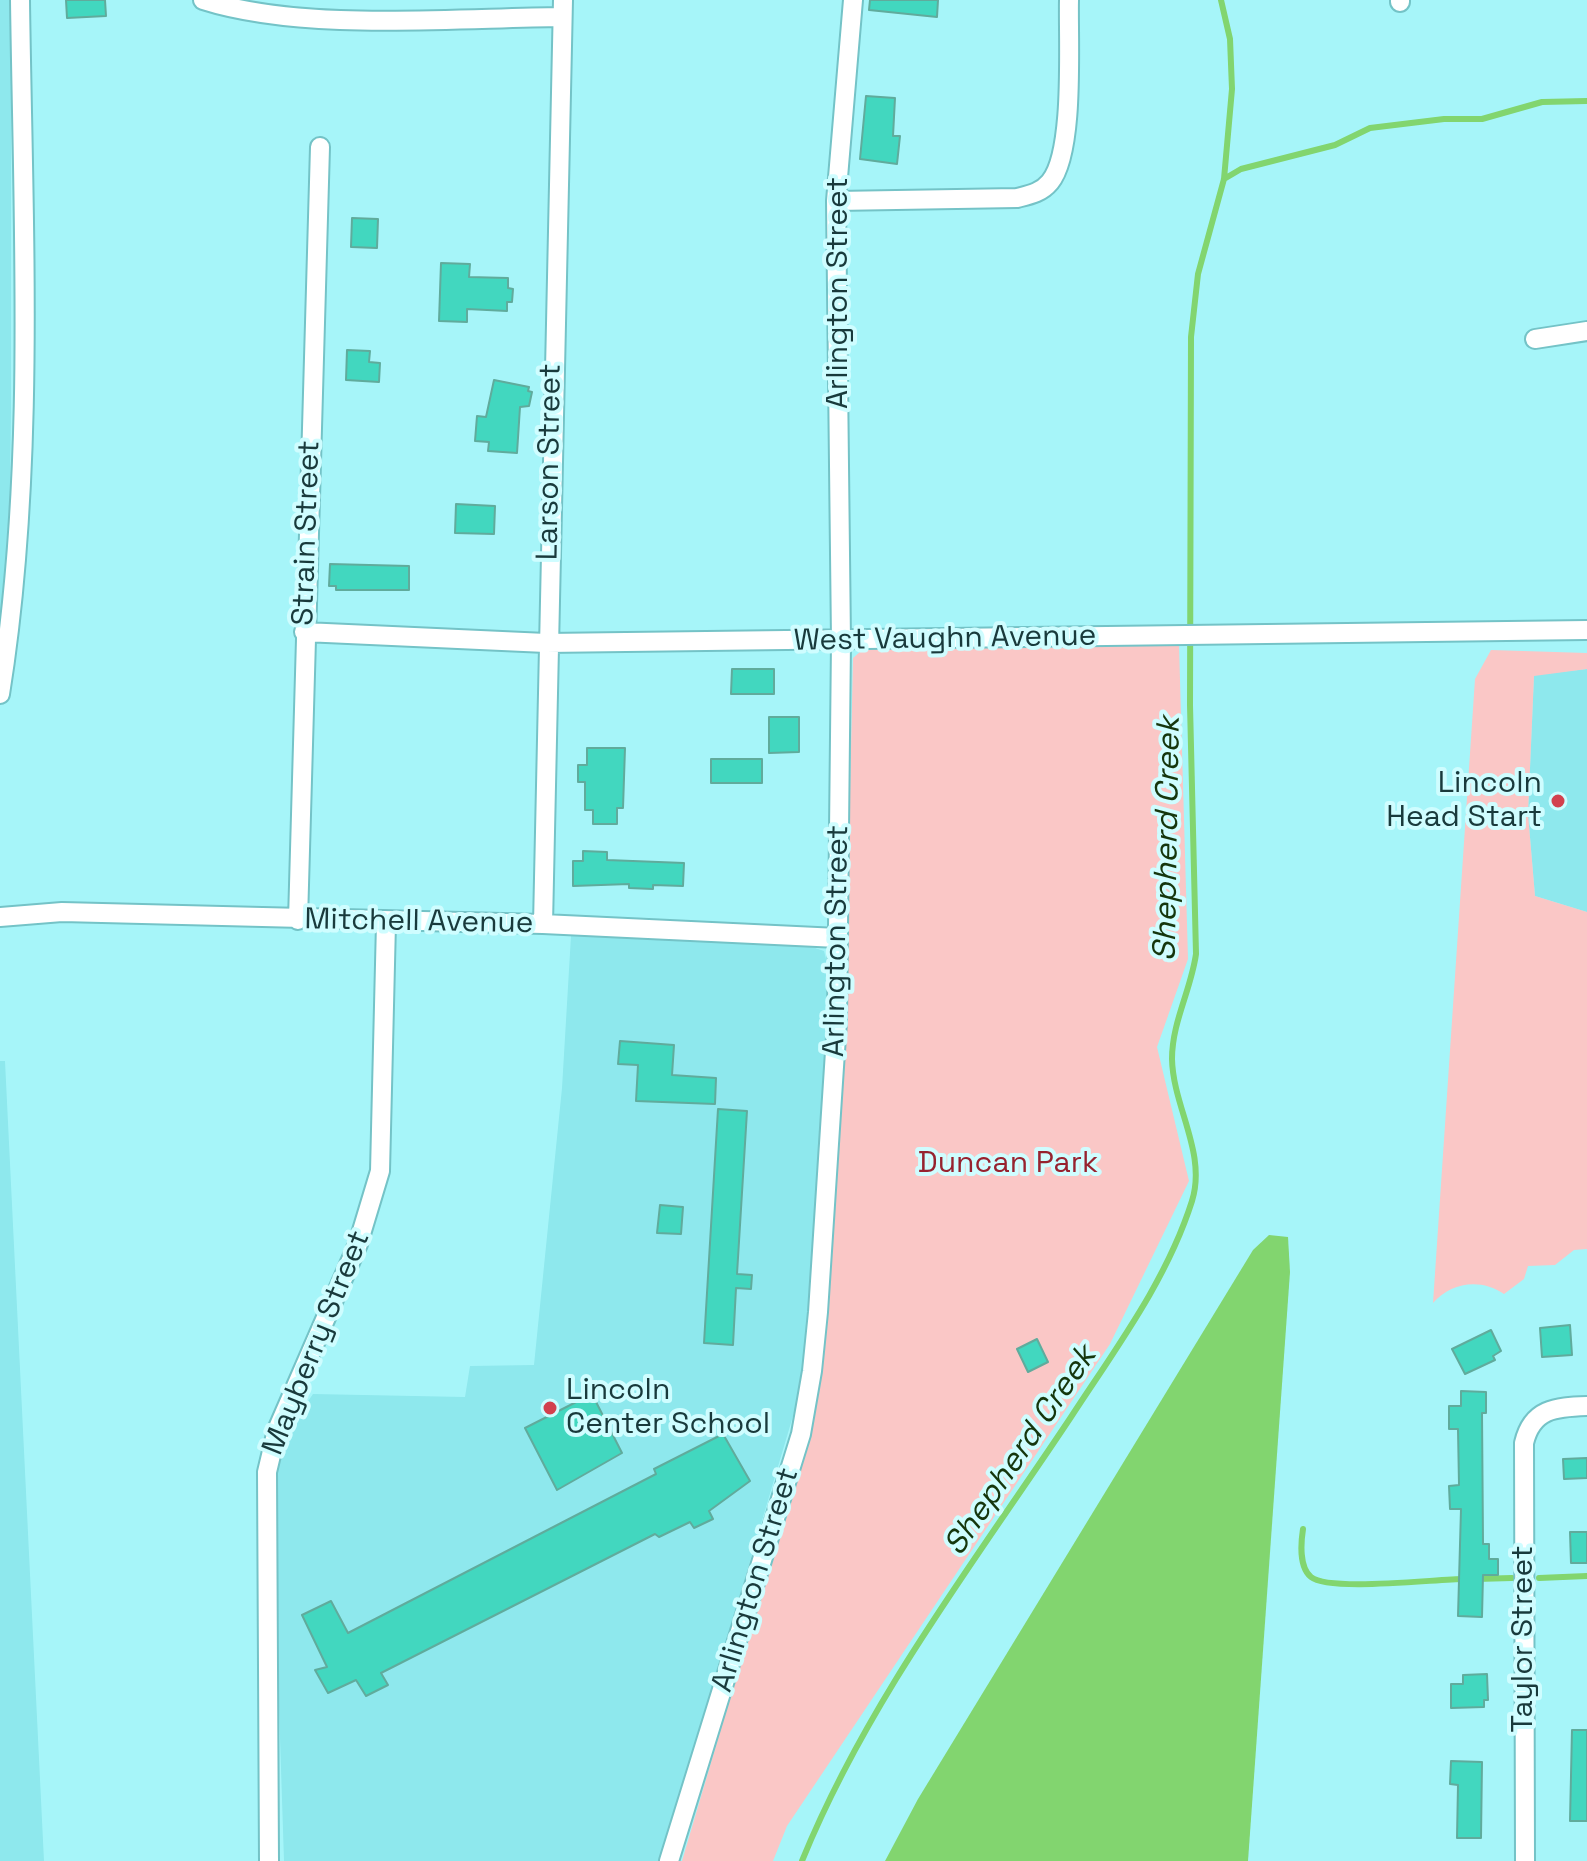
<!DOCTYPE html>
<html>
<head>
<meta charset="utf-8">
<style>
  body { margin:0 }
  canvas { display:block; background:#a6f5f9 }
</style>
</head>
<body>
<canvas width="1587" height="1861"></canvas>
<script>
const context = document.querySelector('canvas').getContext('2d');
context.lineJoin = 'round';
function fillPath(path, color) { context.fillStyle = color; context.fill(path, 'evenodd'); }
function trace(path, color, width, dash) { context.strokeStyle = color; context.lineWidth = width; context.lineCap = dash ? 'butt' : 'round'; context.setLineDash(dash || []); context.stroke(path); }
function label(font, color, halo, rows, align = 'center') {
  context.font = font + ' "Space Grotesk",sans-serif'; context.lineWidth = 8; context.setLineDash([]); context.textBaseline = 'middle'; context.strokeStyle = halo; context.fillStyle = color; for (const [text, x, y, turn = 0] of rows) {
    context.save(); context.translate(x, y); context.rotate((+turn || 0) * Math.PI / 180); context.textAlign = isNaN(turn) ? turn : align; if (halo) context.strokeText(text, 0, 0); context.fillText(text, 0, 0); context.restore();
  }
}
const built = new Path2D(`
  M 0,0 L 11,0 L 11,408 L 10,496 L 0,640 Z
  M 1587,669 L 1587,912 L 1535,896 L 1528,814 L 1534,675 Z
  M 571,936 L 806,945 L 824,951 L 827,963 L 829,988 L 824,1093 L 808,1340 L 801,1389 L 661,1861 L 284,1861 L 272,1491 L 281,1451 L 287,1432 L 313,1394 L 465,1397 L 470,1366 L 534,1365 L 562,1088 Z
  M 0,1061 L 5,1061 L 44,1861 L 0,1861 Z`);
const green = new Path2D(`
  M 1179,645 L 1188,959 L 1157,1047 L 1189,1181 L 1110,1344 L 787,1826 L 773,1861 L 682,1861 L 815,1409 L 827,1313 L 836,1166 L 846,975 L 853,658 L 861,651 L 873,649 Z
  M 1491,650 L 1587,653 L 1587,669 L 1534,676 L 1528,814 L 1535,896 L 1587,912 L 1587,1249 L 1574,1250 L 1555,1265 L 1528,1266 L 1524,1279 L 1504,1294 C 1481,1278 1451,1282 1433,1303 L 1475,679 Z`);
const water = new Path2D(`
  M 1269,1235 L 1288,1237 L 1290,1272 L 1248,1861 L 885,1861 L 918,1799 L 1253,1250 Z`);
const stream = new Path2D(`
  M 1224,179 L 1241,169 L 1335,145 L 1370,128 L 1444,119 L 1482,119 L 1542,102 L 1587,101
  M 1303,1529 C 1301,1542 1299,1567 1311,1577 C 1329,1592 1436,1579 1464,1579
  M 1539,1578 L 1587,1576
  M 1476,1579 L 1512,1578
  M 802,1861 C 867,1701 976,1560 1071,1417 C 1116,1348 1167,1280 1192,1201 C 1207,1153 1173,1107 1172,1059 C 1172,1022 1191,990 1196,954 L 1190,705 L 1191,337 L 1198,274 L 1224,179 L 1232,89 L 1230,39 L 1221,0`);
const building = new Path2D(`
  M 66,0 L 105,0 L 106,16 L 67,18 Z
  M 870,0 L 938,0 L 937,17 L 869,10 Z
  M 866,96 L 895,98 L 893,136 L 900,136 L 897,164 L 860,159 Z
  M 352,218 L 378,219 L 377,248 L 351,247 Z
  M 441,263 L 470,264 L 469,277 L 508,278 L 508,288 L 513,289 L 512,302 L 507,302 L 507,311 L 467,309 L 467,322 L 439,321 Z
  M 347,350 L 370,351 L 369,362 L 380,363 L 379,382 L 346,380 Z
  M 494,380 L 529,387 L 528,391 L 532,392 L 529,406 L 520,407 L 517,453 L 488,451 L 489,442 L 475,441 L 477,416 L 486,417 Z
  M 456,504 L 495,506 L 494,534 L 455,533 Z
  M 330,564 L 409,566 L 409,590 L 336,590 L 336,586 L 329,586 Z
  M 732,669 L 774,669 L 774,694 L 731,694 Z
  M 769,717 L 799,717 L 799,752 L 769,753 Z
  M 587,748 L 625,748 L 623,808 L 617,808 L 617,824 L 593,824 L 593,810 L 585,810 L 585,782 L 578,782 L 578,765 L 587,765 Z
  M 711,759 L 762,759 L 762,783 L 711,783 Z
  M 583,851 L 607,852 L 607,860 L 684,863 L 683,886 L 653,885 L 653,889 L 629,888 L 629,884 L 573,886 L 573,861 L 583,861 Z
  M 620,1041 L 674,1045 L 672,1075 L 716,1078 L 715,1104 L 636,1101 L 638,1065 L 618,1064 Z
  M 718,1109 L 747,1111 L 737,1274 L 752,1275 L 751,1289 L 736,1288 L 733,1345 L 704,1343 Z
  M 660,1205 L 683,1207 L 681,1234 L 657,1233 Z
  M 1570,1325 L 1572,1355 L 1542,1357 L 1540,1328 Z
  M 1491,1330 L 1501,1351 L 1493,1356 L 1495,1360 L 1465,1374 L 1452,1349 Z
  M 1037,1339 L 1048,1362 L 1028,1372 L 1017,1349 Z
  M 1461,1391 L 1486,1392 L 1486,1413 L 1482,1413 L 1483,1544 L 1489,1544 L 1489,1559 L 1498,1559 L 1498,1575 L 1483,1575 L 1482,1617 L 1458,1616 L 1461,1509 L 1450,1509 L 1449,1486 L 1459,1485 L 1458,1429 L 1449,1429 L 1449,1406 L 1461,1406 Z
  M 592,1394 L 622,1453 L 557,1490 L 525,1428 Z
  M 723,1434 L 750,1481 L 709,1511 L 713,1519 L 694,1528 L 690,1522 L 659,1537 L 655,1534 L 381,1673 L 388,1685 L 366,1696 L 356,1680 L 328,1693 L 315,1670 L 327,1667 L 302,1615 L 331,1601 L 348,1633 L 656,1474 L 654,1469 Z
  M 1587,1458 L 1587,1478 L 1564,1479 L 1563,1459 Z
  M 1570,1532 L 1587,1532 L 1587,1563 L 1571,1563 Z
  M 1487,1674 L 1488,1700 L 1484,1700 L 1484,1707 L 1451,1708 L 1451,1684 L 1463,1684 L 1463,1675 Z
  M 1572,1730 L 1587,1730 L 1587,1821 L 1570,1821 Z
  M 1451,1761 L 1482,1762 L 1481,1838 L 1457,1838 L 1458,1785 L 1450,1784 Z`);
const minor = new Path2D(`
  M 203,0 C 303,32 454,18 561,17
  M 1400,2 L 1400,0
  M 836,201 L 1017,198 C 1029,195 1041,193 1050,182 C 1075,152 1068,41 1069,0
  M 1535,339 L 1587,331
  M 304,632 L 546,643 L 1587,630
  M 0,694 C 36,471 23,226 20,0
  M 0,917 L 62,912 L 543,924 L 838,938
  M 298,920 L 320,147
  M 543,924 L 563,0
  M 269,1861 L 267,1472 L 277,1430 L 358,1244 L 380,1171 L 386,923
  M 669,1861 L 801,1434 L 812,1371 L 818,1312 L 837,1021 L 841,641 L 836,201 L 853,0
  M 1525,1861 L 1524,1443 C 1532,1409 1555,1407 1587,1406`);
const markers = [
  [1558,801,8,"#d2414e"],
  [550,1408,8,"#d2414e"]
];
const streetNames = [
  ["Arlington Street",839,293,-90],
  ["Larson Street",550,462,-89],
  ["Strain Street",307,533,-88],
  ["West Vaughn Avenue",945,639,-1],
  ["Mitchell Avenue",419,922,1],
  ["Arlington Street",837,941,-89],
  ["Mayberry Street",317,1343,-68],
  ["Arlington Street",756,1580,-73],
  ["Taylor Street",1524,1639,-90]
];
const poiNames = [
  ["Lincoln",1542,784],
  ["Head Start",1542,818],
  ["Lincoln",566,1391,"left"],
  ["Center School",566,1425,"left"]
];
const parkNames = [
  ["Duncan Park",1008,1164]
];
const waterNames = [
  ["Shepherd Creek",1168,839,-89],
  ["Shepherd Creek",1021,1451,-56]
];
fillPath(built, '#8ee8ed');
fillPath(green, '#fac7c6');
fillPath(water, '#82d56f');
trace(stream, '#82d56f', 6);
fillPath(building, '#42d7bf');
trace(building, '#60ab9c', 2);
trace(minor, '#74c3c7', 22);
trace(minor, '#fff', 18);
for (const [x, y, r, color] of markers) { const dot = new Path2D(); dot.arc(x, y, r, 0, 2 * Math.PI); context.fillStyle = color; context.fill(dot); trace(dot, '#cffdff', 3); }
label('30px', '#193a3c', '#cffdff', streetNames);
label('30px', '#193a3c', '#cffdff', poiNames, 'right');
label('30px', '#97222f', '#cffdff', parkNames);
label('italic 32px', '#15360d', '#cffdff', waterNames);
</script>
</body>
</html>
